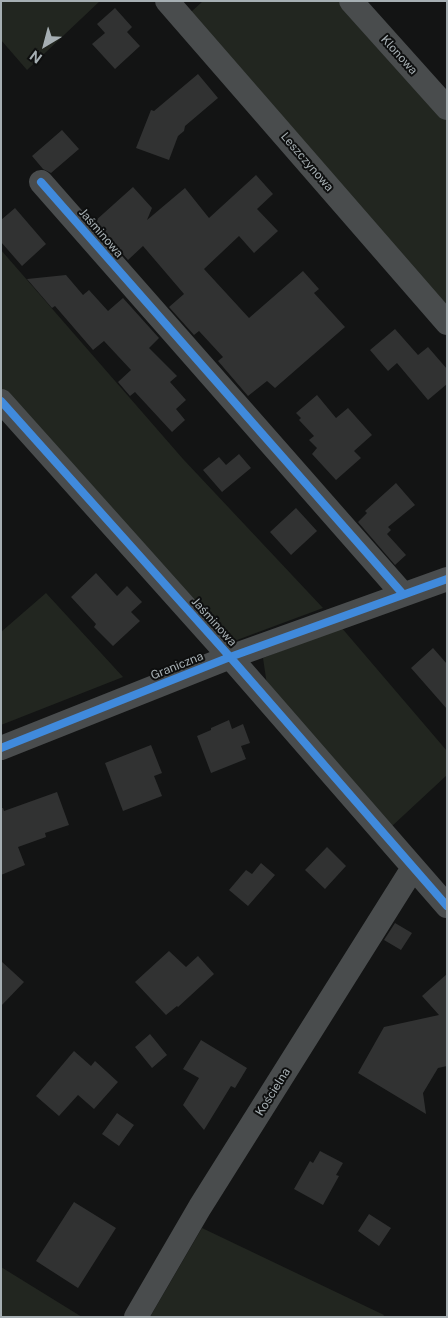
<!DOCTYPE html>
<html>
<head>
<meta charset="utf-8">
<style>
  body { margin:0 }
  #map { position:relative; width:448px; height:1318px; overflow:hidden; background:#131414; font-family:"Public Sans",sans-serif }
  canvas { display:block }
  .frame { position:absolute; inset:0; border:2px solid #a6afb3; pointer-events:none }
  .north { position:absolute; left:20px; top:20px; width:50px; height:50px; -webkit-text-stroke:4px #0e0f0f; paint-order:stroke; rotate:217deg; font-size:14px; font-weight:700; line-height:20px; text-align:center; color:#a6afb3 }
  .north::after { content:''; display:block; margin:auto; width:18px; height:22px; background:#a6afb3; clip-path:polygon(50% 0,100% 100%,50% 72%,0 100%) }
</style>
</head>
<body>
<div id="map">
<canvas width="448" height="1318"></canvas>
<div class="frame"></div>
<div class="north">N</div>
</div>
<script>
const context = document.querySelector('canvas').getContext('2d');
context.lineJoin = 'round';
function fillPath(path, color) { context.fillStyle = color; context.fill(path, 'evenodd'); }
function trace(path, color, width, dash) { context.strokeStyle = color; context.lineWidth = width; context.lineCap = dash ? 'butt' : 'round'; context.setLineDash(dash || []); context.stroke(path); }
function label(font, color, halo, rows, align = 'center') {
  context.font = font + ' "Public Sans",sans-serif'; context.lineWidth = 4; context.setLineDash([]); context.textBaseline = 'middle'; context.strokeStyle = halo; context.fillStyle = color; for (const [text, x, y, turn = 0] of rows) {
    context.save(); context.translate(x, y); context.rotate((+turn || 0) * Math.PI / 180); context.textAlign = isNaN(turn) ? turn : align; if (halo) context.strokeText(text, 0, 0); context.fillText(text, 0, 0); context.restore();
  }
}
const green = new Path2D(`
  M 1,1 L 100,1 L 27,70 L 1,40 Z
  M 203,1 L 340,1 L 447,120 L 447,306 L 191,12 Z
  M 1,250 L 183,459 L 323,608 L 237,640 L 223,639 L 1,388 Z
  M 46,593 L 123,677 L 1,725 L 1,632 Z
  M 341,627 L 447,751 L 447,775 L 391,827 L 267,685 L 263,658 Z
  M 202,1228 L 384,1315 L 383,1317 L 150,1317 Z
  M 1,1267 L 82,1317 L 1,1317 Z`);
const building = new Path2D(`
  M 115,8 L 132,27 L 127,32 L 140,46 L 115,69 L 92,44 L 105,33 L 97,24 Z
  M 198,74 L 218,98 L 185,126 L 184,131 L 178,136 L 169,160 L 136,148 L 151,110 L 154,111 Z
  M 62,130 L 79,149 L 51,173 L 43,169 L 32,156 Z
  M 256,175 L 273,194 L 257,209 L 278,231 L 254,253 L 239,236 L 204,269 L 249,318 L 303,271 L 319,289 L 314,293 L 345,327 L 275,388 L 267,381 L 248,396 L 218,361 L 223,357 L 199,331 L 194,335 L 169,307 L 184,294 L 143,246 L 128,260 L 94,222 L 133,187 L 152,208 L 147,220 L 185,188 L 209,218 Z
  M 15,208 L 46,244 L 22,266 L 1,242 L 1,220 Z
  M 66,275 L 83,295 L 89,290 L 108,311 L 123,298 L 159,338 L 149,348 L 177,376 L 170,382 L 186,400 L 176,409 L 185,420 L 172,432 L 135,392 L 130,396 L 118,382 L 131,370 L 104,341 L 93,350 L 55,306 L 52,308 L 27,279 Z
  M 395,329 L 418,355 L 428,347 L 447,369 L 447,384 L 428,400 L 397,363 L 388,371 L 370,350 Z
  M 317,395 L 336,418 L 348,408 L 372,435 L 354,451 L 361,458 L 336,480 L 312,454 L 317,448 L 309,440 L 314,436 L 299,420 L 301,418 L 296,413 Z
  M 239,454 L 251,468 L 222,492 L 203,470 L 219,457 L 226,465 Z
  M 396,483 L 415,505 L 388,527 L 391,530 L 387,534 L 406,555 L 395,565 L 358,522 L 367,513 L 365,511 Z
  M 296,508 L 317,531 L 291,555 L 270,532 Z
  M 96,573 L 117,596 L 127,586 L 142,602 L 131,612 L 140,621 L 113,646 L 94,627 L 96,624 L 71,597 Z
  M 433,648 L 447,664 L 447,709 L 411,668 Z
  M 229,720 L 232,729 L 243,724 L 250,743 L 241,746 L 246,759 L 211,773 L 197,736 L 211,730 L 211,728 Z
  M 151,745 L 162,773 L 154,776 L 162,796 L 123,811 L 105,763 Z
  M 57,792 L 69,825 L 45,833 L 46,837 L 18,847 L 25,865 L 1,875 L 1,808 L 3,808 L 4,811 Z
  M 327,847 L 346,866 L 325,889 L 305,870 Z
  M 261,863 L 275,875 L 248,906 L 229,890 L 246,870 L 252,874 Z
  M 395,923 L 412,933 L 401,950 L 384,940 Z
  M 169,951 L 186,967 L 198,956 L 214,974 L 178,1007 L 177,1006 L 166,1015 L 135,982 Z
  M 1,961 L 24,982 L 1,1006 Z
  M 447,974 L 447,1066 L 438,1068 L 423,1093 L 426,1114 L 358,1073 L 384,1027 L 439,1015 L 422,996 Z
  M 150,1034 L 167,1055 L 152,1068 L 135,1047 Z
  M 201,1040 L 247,1068 L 235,1088 L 231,1086 L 204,1130 L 183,1105 L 199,1078 L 183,1069 Z
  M 74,1051 L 91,1066 L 95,1061 L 118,1082 L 94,1109 L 78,1095 L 59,1116 L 36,1096 Z
  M 117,1113 L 134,1125 L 119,1146 L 102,1134 Z
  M 320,1151 L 343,1163 L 336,1175 L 339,1176 L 323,1205 L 294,1189 L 310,1161 L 313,1163 Z
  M 74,1202 L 116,1228 L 78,1288 L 36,1261 Z
  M 369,1214 L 391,1228 L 379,1246 L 358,1231 Z`);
const minor = new Path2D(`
  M 167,1 L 447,323
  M 351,1 L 447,108
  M 41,182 L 402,593
  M 1,401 L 230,657 L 447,906
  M 1,748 L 230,657 L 447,579
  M 136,1317 L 200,1207 L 413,868`);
const cycleway = new Path2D(`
  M 41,182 L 402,593
  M 1,401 L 230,657 L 447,906
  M 1,748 L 230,657 L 447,579`);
const streetNames = [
  ["Klonowa",399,55,48],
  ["Leszczynowa",307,162,49],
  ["Jaśminowa",101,233,49],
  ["Jaśminowa",214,622,48],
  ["Graniczna",177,666,-22],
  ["Kościelna",273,1092,-58]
];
fillPath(green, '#222620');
fillPath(building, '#313232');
trace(minor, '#494c4d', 24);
trace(cycleway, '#408adc', 8);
label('12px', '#a6afb3', '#0e0f0f', streetNames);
</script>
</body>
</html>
